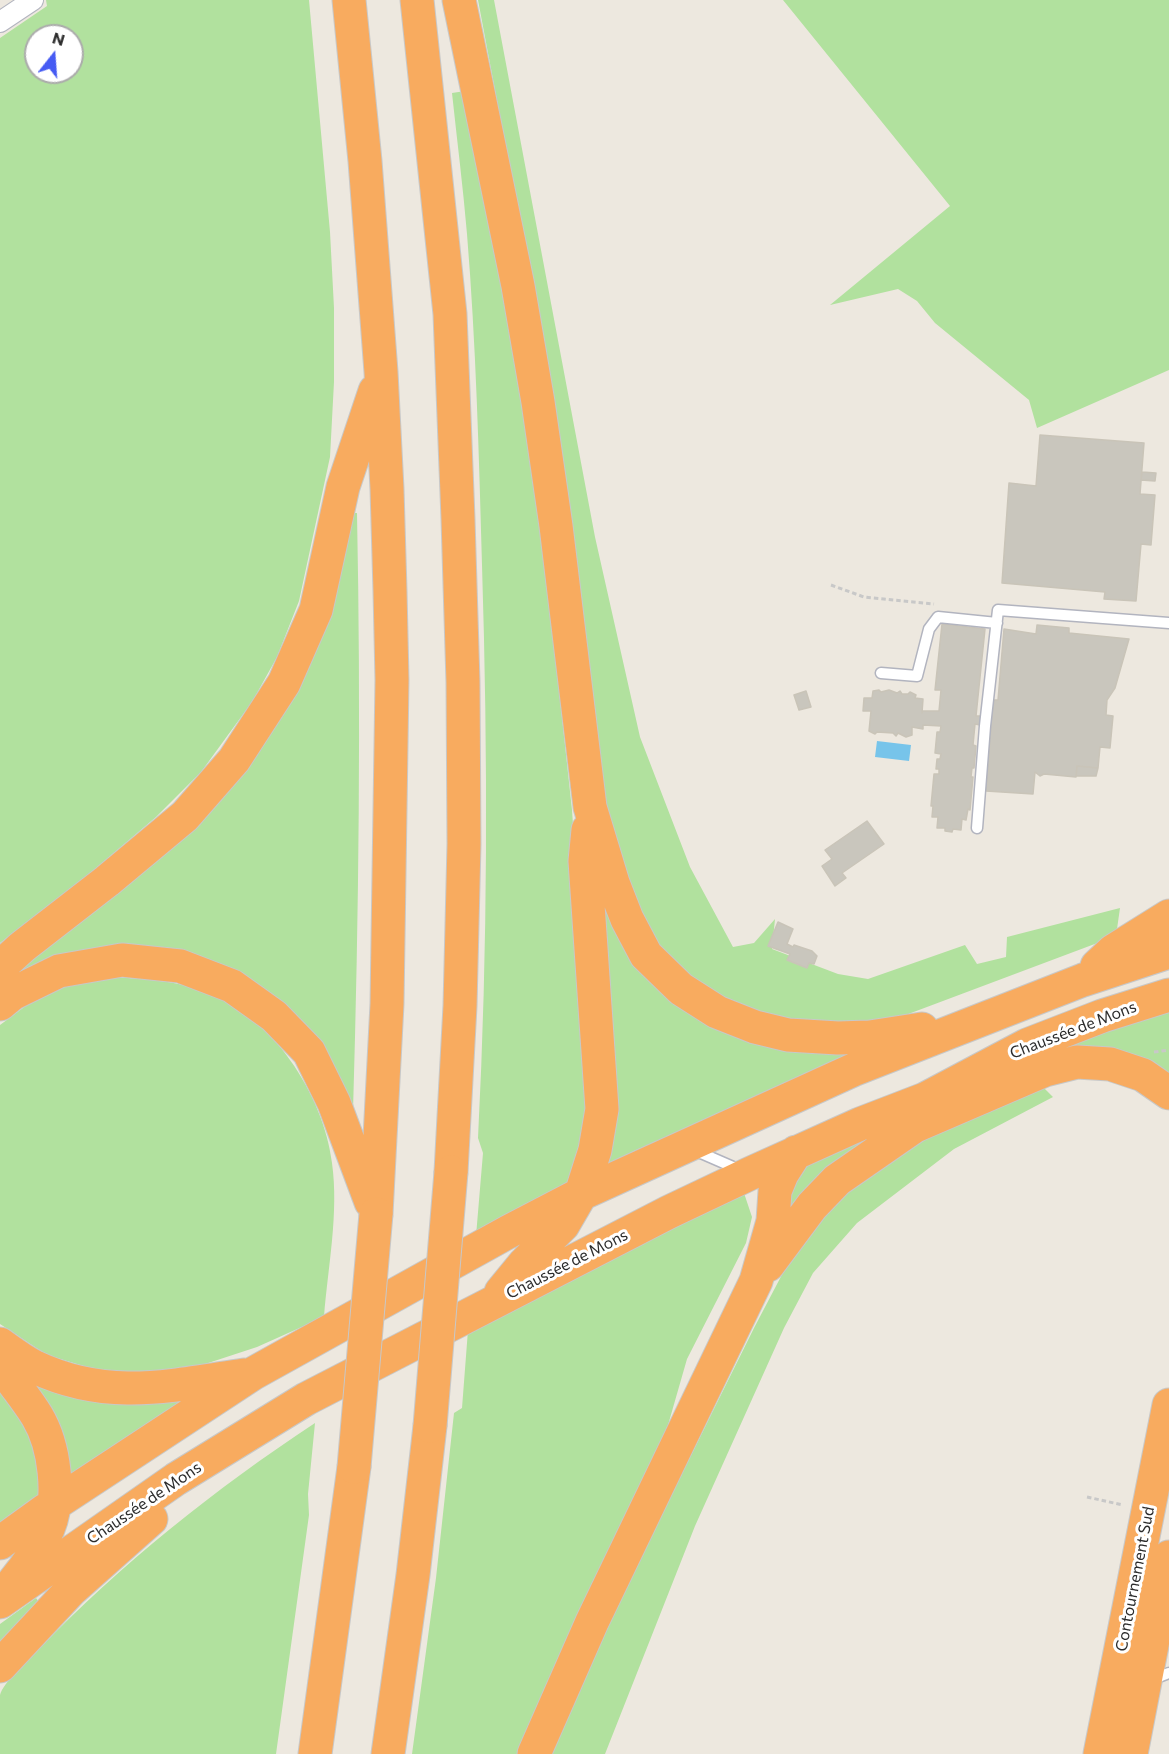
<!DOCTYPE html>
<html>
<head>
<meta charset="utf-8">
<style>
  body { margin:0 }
  #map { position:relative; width:1169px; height:1754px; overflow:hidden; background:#ede8df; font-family:Commissioner,sans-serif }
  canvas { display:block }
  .north { position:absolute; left:24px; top:24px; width:60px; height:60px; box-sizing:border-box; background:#fff; border:2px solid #ababab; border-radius:50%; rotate:17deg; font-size:16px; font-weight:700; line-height:24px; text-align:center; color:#2c2c2c }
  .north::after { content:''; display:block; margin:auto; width:21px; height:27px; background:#465bf3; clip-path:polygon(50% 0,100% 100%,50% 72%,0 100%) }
</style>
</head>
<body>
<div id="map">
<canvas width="1169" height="1754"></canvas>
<div class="north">N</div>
</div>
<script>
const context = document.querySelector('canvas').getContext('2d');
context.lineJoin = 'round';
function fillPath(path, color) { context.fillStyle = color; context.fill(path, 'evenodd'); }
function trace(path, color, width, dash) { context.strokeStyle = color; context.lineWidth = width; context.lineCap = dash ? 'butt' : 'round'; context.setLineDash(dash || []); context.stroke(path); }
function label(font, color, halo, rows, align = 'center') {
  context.font = font + ' Commissioner,sans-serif'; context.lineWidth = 6; context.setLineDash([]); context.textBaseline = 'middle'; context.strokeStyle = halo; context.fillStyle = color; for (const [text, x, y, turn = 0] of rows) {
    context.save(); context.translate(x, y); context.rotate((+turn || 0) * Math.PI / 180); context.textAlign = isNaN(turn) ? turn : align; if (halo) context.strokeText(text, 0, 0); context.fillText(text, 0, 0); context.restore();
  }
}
const green = new Path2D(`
  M 46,0 L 309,0 L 330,232 L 334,308 L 334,382 L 330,457 L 299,601 L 277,657 L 252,702 L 201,772 L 156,817 L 89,874 L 0,943 L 0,38 L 47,6 ZM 36,36 L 72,36 L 72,72 L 36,72 Z
  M 478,0 L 494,0 L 595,537 L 640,737 L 690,867 L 733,947 L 754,943 L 775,919 L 772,949 L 838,974 L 868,979 L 965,945 L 977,964 L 1006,957 L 1007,937 L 1120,908 L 1116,936 L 895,1019 L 848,1024 L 795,1021 L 738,1007 L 697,985 L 659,949 L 643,921 L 606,821 L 531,281 Z
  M 783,0 L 1169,0 L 1169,370 L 1037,428 L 1029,400 L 935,323 L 917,301 L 898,289 L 830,305 L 950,206 Z
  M 465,91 L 496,241 L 542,532 L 572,810 L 593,1116 L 576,1185 L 476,1236 L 483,1153 L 478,1138 C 488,947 488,756 482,565 C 479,455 476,344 467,234 C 463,187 457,140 452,93 Z
  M 347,513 L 357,513 C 361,713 359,912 353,1112 L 222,970 L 27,974 L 0,978 L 220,791 Z
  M 610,911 L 645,971 L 844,1051 L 847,1057 L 634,1151 L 606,1166 L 598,913 Z
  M 111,977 C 145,979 172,980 205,991 C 271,1014 324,1095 332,1163 C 339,1213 328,1266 324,1317 L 257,1347 L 196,1367 L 152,1374 L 100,1371 L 47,1355 L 0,1324 L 0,1025 L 31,1002 L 65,986 Z
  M 1169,1006 L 1169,1085 L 1039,1065 L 786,1229 L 780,1196 L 807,1158 L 976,1083 Z
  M 1038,1082 L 1053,1097 L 954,1149 L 857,1223 L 813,1273 L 784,1328 L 695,1526 L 605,1754 L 547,1754 L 610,1619 L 754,1328 L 797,1246 L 845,1192 L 907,1147 Z
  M 743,1190 L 752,1217 L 746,1243 L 687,1359 L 664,1439 L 524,1754 L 412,1754 L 436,1578 L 454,1413 L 462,1408 L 468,1330 Z
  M 0,1374 L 37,1428 L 47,1492 L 0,1527 Z
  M 38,1385 L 184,1399 L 68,1477 L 35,1391 Z
  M 315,1423 L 308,1494 L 309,1515 L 276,1754 L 0,1754 C 0,1741 0,1705 0,1695 C 3,1683 28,1660 38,1650 C 121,1564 215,1489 315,1423 Z
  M 36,1598 L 41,1605 L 0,1652 L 0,1624 Z`);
const water = new Path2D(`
  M 877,741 L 911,745 L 909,761 L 875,757 Z`);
const building = new Path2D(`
  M 1040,435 L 1144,443 L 1140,494 L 1155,495 L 1151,545 L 1141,544 L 1136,601 L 1104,599 L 1105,592 L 1002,583 L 1009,483 L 1036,486 Z
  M 1142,472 L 1156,473 L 1155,481 L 1141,480 Z
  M 942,624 L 985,629 L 976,716 L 992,716 L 994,700 L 998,700 L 1004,629 L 1036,634 L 1037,625 L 1069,628 L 1069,633 L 1129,639 L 1115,688 L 1107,700 L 1106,715 L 1113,716 L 1110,748 L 1100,747 L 1098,768 L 1077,766 L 1076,777 L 1044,774 L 1040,776 L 1035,772 L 1033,794 L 986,791 L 991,727 L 975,724 L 973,745 L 976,746 L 974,768 L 972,768 L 971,777 L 973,777 L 970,810 L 968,809 L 966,820 L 962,819 L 961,830 L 953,829 L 952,832 L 945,831 L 945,828 L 937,828 L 938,817 L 932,817 L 933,806 L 931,806 L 934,774 L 939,774 L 939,769 L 936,769 L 937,759 L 940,759 L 941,754 L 935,753 L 937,732 L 940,732 L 941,726 L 923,725 L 923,729 L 912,727 L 912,735 L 906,737 L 898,733 L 896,736 L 893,733 L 877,732 L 875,734 L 869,731 L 871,711 L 863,711 L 864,698 L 872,698 L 873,691 L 879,690 L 881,692 L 889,690 L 897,693 L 900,691 L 902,694 L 908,694 L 910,692 L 916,695 L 915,698 L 923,699 L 922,713 L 923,711 L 939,711 L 941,690 L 935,690 Z
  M 806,691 L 811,707 L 799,710 L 794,695 Z
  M 1077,766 L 1098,768 L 1096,776 L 1076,776 Z
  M 867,821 L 884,844 L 842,873 L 846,878 L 835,886 L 822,866 L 832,859 L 825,850 Z
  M 778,922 L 793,929 L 787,944 L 793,947 L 794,945 L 812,951 L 817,956 L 814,964 L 809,963 L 807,968 L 787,960 L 790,954 L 768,946 Z`);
const path = new Path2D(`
  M 831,585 L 864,597 L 934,604
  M 1154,1052 L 1169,1050
  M 1087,1497 L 1123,1505`);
const lane = new Path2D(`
  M 881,673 L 917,676 L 929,629 L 938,617 L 997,623
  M 977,828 L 985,726 L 998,610 L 1169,623
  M 694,1150 L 740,1170
  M 1151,1680 L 1169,1673`);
const street = new Path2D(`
  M 0,22 L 33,0`);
const highway = new Path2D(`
  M 349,0 L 365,161 L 381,372 L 387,489 L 390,591 L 392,680 L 387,1004 L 376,1214
  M 417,0 L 450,314 L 458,519 L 463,682 L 464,844 L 460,1006 L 451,1172
  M 459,0 L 518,286 L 538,402 L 556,526 L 590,807 L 613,883 L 627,919 L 646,955 L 681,989 L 717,1012 L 755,1027 L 788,1035 L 838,1038 L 870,1037 L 922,1029
  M 1097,966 L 1113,951 L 1169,916
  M 0,967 L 22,947 L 107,881 L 185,816 L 234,760 L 284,683 L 316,610 L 343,487 L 375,391
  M 0,1004 L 12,994 L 59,971 L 122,960 L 180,966 L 232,986 L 274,1016 L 309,1052 L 334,1103 L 371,1202
  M 768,1265 L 812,1206 L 837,1180 L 915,1126 L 1045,1070 L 1077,1062 L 1110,1064 L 1143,1075 L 1169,1093
  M 501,1292 L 524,1264 L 563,1225 L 581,1194 L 595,1150 L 602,1109 L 585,861 L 588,830
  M 0,1344 C 11,1352 23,1361 35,1367 C 107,1401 169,1386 244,1375
  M 0,1363 C 11,1381 26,1398 37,1416 C 55,1446 61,1498 48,1529 C 39,1549 26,1567 12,1584
  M 0,1543 L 44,1511 L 254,1373 L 508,1232 L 581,1194 L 853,1070 L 1083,980 L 1169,952
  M 0,1602 L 176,1479 L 306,1399 L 669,1212 L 749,1174 L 860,1124 L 925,1099 L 1027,1045 L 1102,1016 L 1169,995
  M 0,1666 L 70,1591 L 151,1519
  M 315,1754 L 354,1467
  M 388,1754 L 413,1575 L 430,1426
  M 534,1754 L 592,1622 L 756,1281 L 773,1221 L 775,1191 L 782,1174 L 796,1152
  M 1100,1754 L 1169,1405
  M 1131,1754 L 1169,1557`);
const highwayBridge = new Path2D(`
  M 430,1426 L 451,1172
  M 354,1467 L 376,1214`);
const streetNames = [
  ["Chaussée de Mons",1073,1030,-21],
  ["Chaussée de Mons",567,1264,-27],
  ["Chaussée de Mons",144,1503,-34],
  ["Contournement Sud",1135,1579,-79]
];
fillPath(green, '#b1e19e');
fillPath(water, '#77c4ea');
fillPath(building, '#c9c6bd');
trace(building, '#c9c4b8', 1.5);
trace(lane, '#b2b4bf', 13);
trace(street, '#b2b4bf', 22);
trace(highway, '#c8c8c8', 35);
trace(path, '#c8c8c8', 3, [4.5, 3]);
trace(lane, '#fff', 10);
trace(street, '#fff', 20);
trace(highway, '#f8ab5f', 33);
trace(highwayBridge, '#c8c8c8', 35, []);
trace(highwayBridge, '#f8ab5f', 33);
label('16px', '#2c2c2c', '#fff', streetNames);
</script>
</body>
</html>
